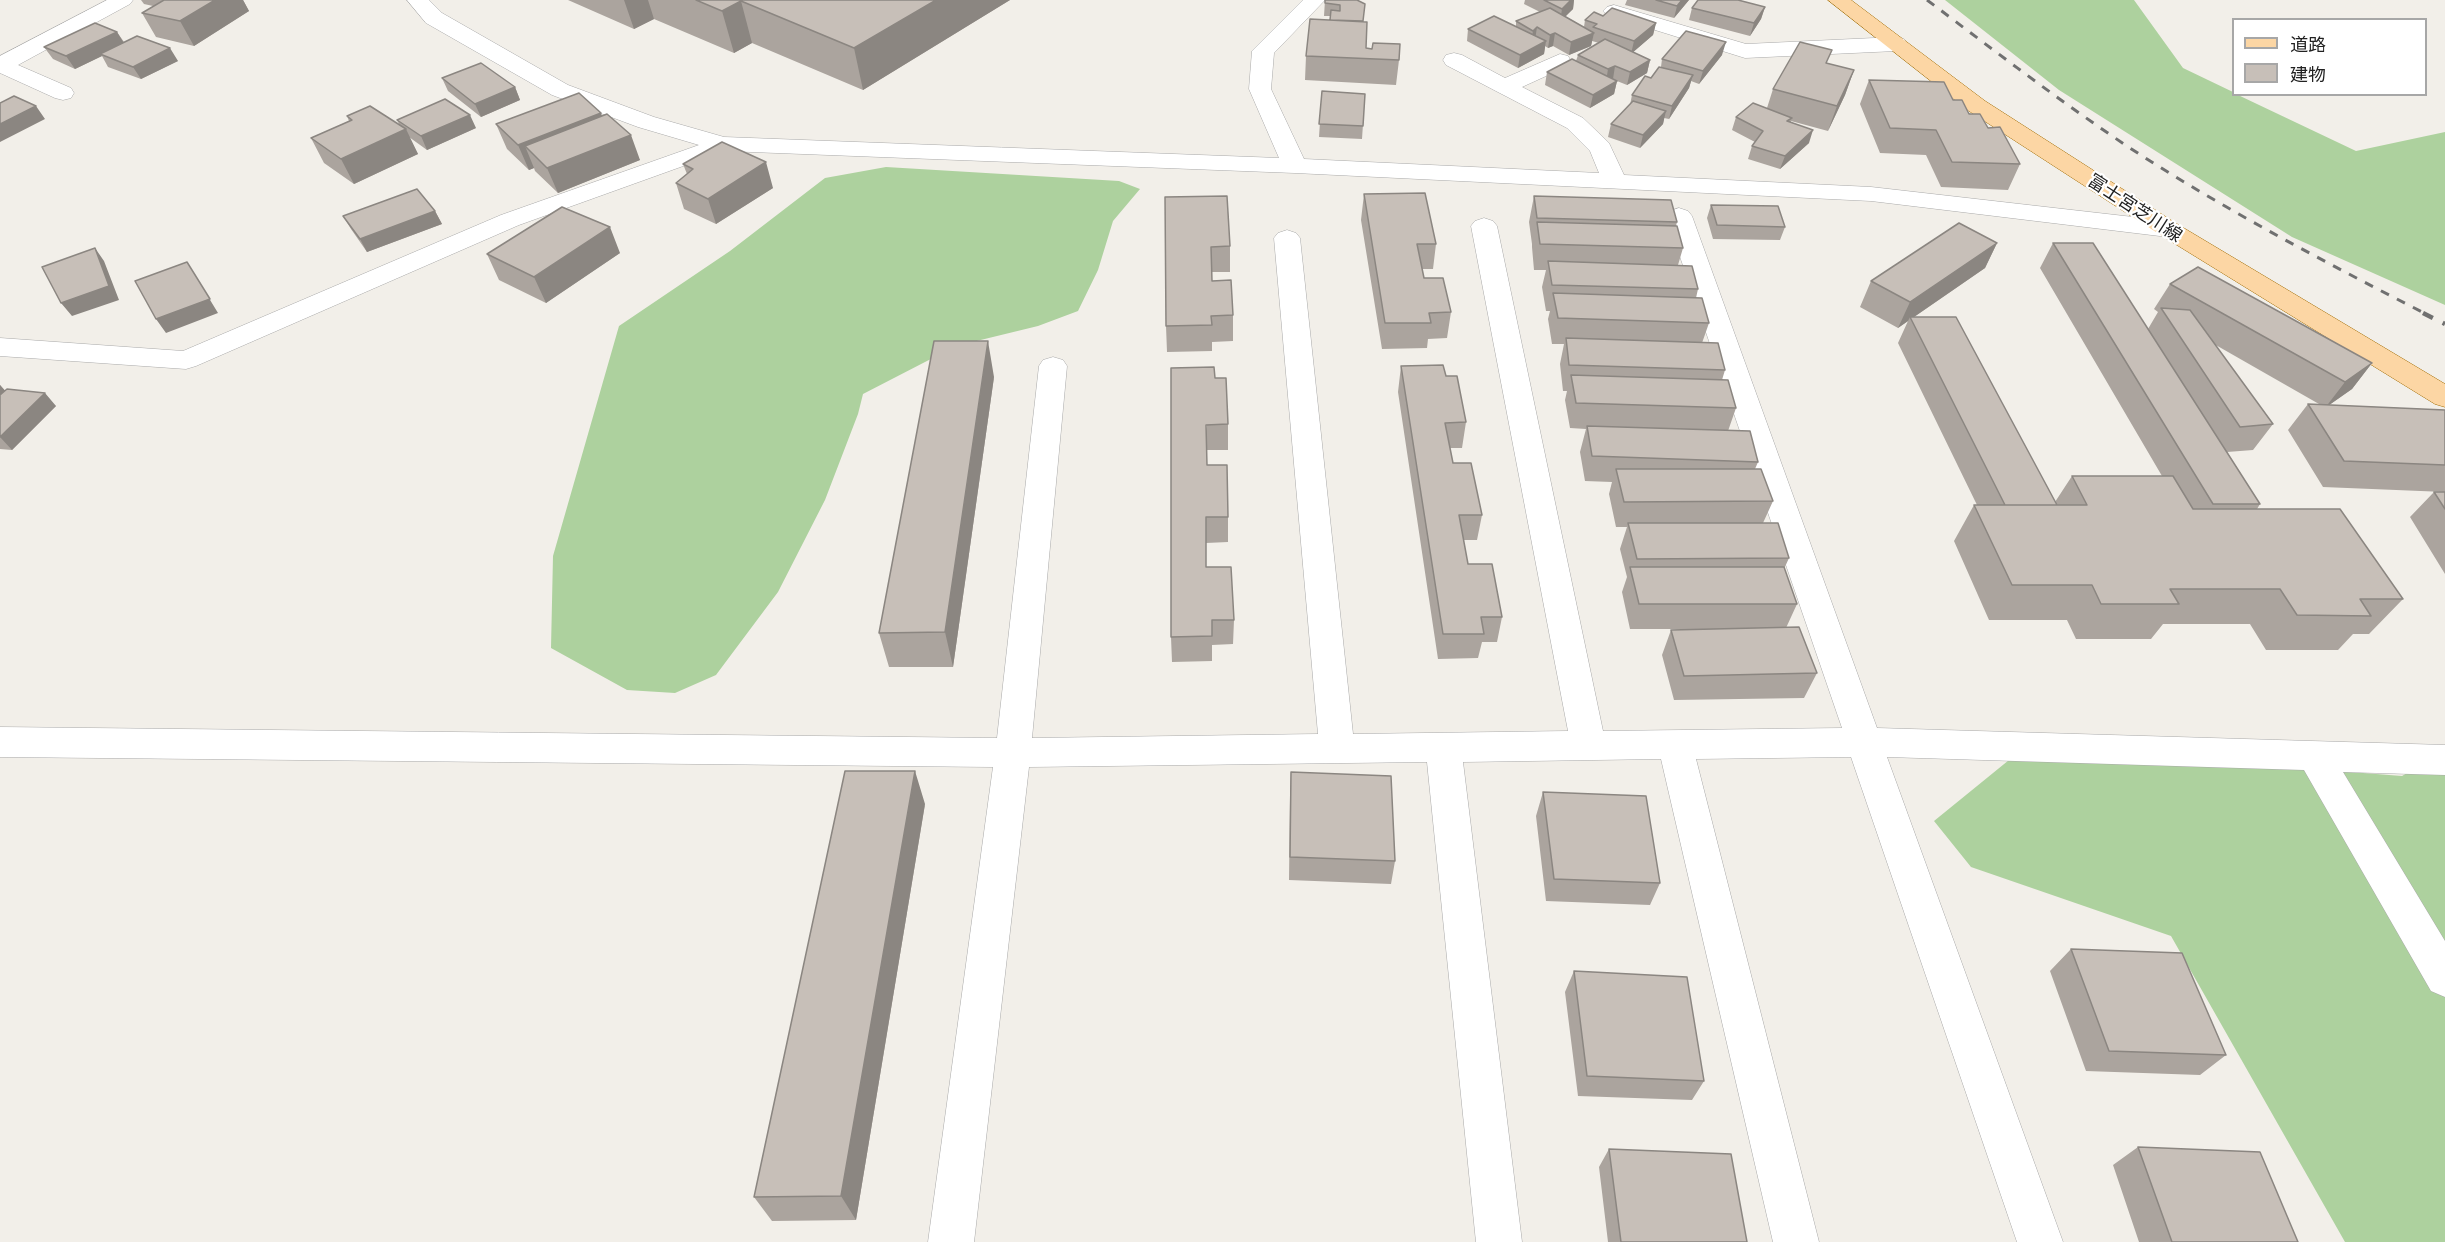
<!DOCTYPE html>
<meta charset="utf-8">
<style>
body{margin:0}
#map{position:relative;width:2445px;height:1242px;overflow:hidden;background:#f2efe9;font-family:Barlow,"Noto Sans JP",sans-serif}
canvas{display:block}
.legend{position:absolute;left:2232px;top:18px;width:195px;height:78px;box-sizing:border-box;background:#fff;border:2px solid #a7a7a7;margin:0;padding:8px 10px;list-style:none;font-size:18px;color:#222}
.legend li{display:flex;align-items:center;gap:12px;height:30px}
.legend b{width:30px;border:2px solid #a7a7a7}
</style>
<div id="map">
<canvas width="2445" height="1242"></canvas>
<ul class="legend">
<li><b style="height:8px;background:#fcd6a4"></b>道路</li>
<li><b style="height:16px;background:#c7bfb8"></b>建物</li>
</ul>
</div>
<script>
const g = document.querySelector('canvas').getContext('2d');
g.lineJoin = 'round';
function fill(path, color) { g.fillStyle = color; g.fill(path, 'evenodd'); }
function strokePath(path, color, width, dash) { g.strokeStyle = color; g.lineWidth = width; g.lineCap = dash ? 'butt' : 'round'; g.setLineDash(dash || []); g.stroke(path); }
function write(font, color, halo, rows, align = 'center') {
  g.font = font + ' Barlow,"Noto Sans JP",sans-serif'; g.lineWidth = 4.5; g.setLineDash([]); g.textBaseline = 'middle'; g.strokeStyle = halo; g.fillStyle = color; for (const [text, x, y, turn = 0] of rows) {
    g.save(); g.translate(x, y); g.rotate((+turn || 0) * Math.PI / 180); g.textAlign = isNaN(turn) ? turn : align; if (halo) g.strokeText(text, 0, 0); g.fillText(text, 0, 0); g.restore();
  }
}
fill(new Path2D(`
 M 1945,0 L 2134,0 L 2183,68 L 2233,92 L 2234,94 L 2238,95 L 2356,151 L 2445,132 L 2445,305 L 2292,237 L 2059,90 Z
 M 886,167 L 1119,181 L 1140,189 L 1113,221 L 1098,270 L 1078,311 L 1038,326 L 956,346 L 863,394 L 858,414 L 825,500 L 778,592 L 716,675 L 675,693 L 627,690 L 551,648 L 553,556 L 619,326 L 730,251 L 825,178 Z
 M 2025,747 L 2402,776 L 2445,751 L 2445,1242 L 2345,1242 L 2171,936 L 1971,867 L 1934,821 Z`), '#add19e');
const minor = new Path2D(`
 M 107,0 L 133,0 L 130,4 L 18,65 L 71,88 L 74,93 L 71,98 L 63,100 L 55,98 L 0,73 L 0,56 Z
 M 407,0 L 429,0 L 442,13 L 568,85 L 654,117 L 724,137 L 1279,158 L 1249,89 L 1252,51 L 1303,0 L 1325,0 L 1274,53 L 1271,89 L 1304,159 L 1599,173 L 1590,151 L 1567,128 L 1446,65 L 1443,60 L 1446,55 L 1454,53 L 1462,55 L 1505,78 L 1560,54 L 1568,56 L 1571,61 L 1568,66 L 1522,87 L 1583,118 L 1609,143 L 1624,175 L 1871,187 L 2168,221 L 2177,224 L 2181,229 L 2177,234 L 2168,237 L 1871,201 L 1295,173 L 725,151 L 519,225 L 196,366 L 186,369 L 0,356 L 0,338 L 183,351 L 501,215 L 699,145 L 638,127 L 552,95 L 426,23 Z
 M 1614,5 L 1746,44 L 1896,37 L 1904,39 L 1907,44 L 1904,49 L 1896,51 L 1745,58 L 1607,15 L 1603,11 L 1607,7 Z
 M 1679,208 L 1688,211 L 1692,216 L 1877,728 L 2445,745 L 2445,775 L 2343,772 L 2445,941 L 2445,997 L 2431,991 L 2304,770 L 1887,757 L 2063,1242 L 2017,1242 L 1851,757 L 1696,759 L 1819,1242 L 1773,1242 L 1661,759 L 1463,762 L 1522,1242 L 1476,1242 L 1427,762 L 1029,767 L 974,1242 L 928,1242 L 993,767 L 0,757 L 0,727 L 997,738 L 1039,366 L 1043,360 L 1053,357 L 1063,360 L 1067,366 L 1032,738 L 1318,734 L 1274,238 L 1278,233 L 1287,230 L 1296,233 L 1300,238 L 1353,734 L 1568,731 L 1471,226 L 1475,221 L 1484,218 L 1493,221 L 1497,226 L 1603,731 L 1842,728 L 1666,216 L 1670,211 Z`);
const major = new Path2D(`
 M 1828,0 L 1851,0 L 1985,101 L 2177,224 L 2445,384 L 2445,407 L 2435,404 L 2159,234 L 1969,111 Z`);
strokePath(minor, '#a9a9a9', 1);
strokePath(major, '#a06b00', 1);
fill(minor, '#fff');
fill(major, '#fcd6a4');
strokePath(new Path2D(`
 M 1927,0 C 1995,51 2062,103 2133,150 C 2227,211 2327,263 2426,314`), '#707070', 3, [9, 9]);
strokePath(new Path2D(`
 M 2423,313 L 2445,324`), '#707070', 4.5, [11, 11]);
fill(new Path2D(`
 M 141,0 L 243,0 L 249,11 L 194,46 L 156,37 L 142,13 L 153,6 L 144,4 Z
 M 568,0 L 1010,0 L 863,90 L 752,43 L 734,53 L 654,19 L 634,29 Z
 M 1325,0 L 1357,0 L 1363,21 L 1366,48 L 1399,60 L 1396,85 L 1305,80 L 1306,56 L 1330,20 L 1330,16 L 1324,16 Z
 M 1525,0 L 1574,0 L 1573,9 L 1565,16 L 1584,27 L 1585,20 L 1603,16 L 1656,23 L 1653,35 L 1633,52 L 1650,60 L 1647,73 L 1627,85 L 1617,81 L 1614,94 L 1590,108 L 1545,85 L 1547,72 L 1576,61 L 1578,55 L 1599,43 L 1592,41 L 1591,46 L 1569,55 L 1553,46 L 1548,48 L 1545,46 L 1544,54 L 1518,68 L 1467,41 L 1468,29 L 1516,26 L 1516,21 L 1540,12 L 1524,4 Z
 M 1627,0 L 1689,0 L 1674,18 L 1625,5 Z
 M 1765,7 L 1761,19 L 1750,36 L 1689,20 L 1692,8 Z
 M 117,32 L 124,42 L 178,61 L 141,79 L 108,67 L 102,56 L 75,69 L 53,59 L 44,47 Z
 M 1722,55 L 1699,84 L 1691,81 L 1689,88 L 1669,119 L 1664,118 L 1663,124 L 1640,148 L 1608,137 L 1611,124 L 1630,105 L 1632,95 L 1651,78 L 1661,67 L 1662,59 Z
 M 1828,64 L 1854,70 L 1845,95 L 1828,131 L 1791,121 L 1791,122 L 1809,143 L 1780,169 L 1748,159 L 1752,146 L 1755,142 L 1732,130 L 1736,117 L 1767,108 L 1773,89 Z
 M 442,78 L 515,87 L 520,100 L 481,117 L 448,91 Z
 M 1869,80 L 1953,100 L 1988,128 L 2020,164 L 2008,190 L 1941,187 L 1926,155 L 1880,153 L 1860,104 Z
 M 1322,91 L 1365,94 L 1362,139 L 1319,137 Z
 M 347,116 L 400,126 L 397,120 L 476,128 L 427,150 L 409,137 L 418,154 L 354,184 L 324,163 L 311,138 L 349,121 Z
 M 602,116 L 640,160 L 558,193 L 535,171 L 534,168 L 529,170 L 507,149 L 496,124 Z
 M 683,164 L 773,188 L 716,224 L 684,209 L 676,183 L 687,174 Z
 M 1364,194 L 1436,244 L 1433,269 L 1422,269 L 1424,278 L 1451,312 L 1447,338 L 1428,339 L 1427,348 L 1382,349 L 1361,220 Z
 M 1534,196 L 1677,222 L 1676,226 L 1683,248 L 1678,265 L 1698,289 L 1696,298 L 1709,323 L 1702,343 L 1725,370 L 1722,380 L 1736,408 L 1728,431 L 1758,462 L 1755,469 L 1773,501 L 1763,523 L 1789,558 L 1784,569 L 1797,604 L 1786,628 L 1817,673 L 1804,698 L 1674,700 L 1662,655 L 1671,630 L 1710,629 L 1630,629 L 1622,592 L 1627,577 L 1620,549 L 1627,527 L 1616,527 L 1609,494 L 1612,482 L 1585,481 L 1580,452 L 1586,429 L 1570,428 L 1565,400 L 1567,391 L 1563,391 L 1560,364 L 1564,344 L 1552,344 L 1548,319 L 1550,311 L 1546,311 L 1542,287 L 1546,270 L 1534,270 L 1532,247 L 1532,244 L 1529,222 Z
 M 1165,197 L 1230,246 L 1230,272 L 1212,272 L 1212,281 L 1233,315 L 1233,341 L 1212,342 L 1212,351 L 1167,352 L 1166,326 Z
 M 1711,205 L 1785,227 L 1780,240 L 1713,239 L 1707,218 Z
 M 435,211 L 442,224 L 367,252 L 351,229 L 343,216 Z
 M 1997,243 L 1985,268 L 1914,317 L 2055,502 L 2072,476 L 2162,476 L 2040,268 L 2053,243 L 2148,329 L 2158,312 L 2154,309 L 2170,284 L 2372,363 L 2352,389 L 2329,405 L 2445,410 L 2445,492 L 2323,487 L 2288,430 L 2308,404 L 2319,404 L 2214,344 L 2273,424 L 2253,450 L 2227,452 L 2260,504 L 2257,509 L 2403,599 L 2369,634 L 2353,634 L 2338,650 L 2266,650 L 2250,624 L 2163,624 L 2151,639 L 2076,639 L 2067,620 L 1989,620 L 1954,541 L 1974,505 L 1977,505 L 1898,343 L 1908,321 L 1898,328 L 1860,307 L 1871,281 Z
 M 620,253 L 546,303 L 499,280 L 487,254 Z
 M 1401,366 L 1446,376 L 1466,422 L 1462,448 L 1450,448 L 1453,463 L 1482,515 L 1477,540 L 1463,540 L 1468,564 L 1502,617 L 1497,642 L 1482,642 L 1478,658 L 1438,659 L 1398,392 Z
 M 994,377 L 953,667 L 889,667 L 879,633 Z
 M 1215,378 L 1228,424 L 1228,450 L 1207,450 L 1207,465 L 1228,517 L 1228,542 L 1206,543 L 1206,567 L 1234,620 L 1233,644 L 1212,645 L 1212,661 L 1172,662 L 1171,637 Z
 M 0,385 L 5,391 L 56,406 L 12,450 L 0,449 Z
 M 2434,492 L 2445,492 L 2445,574 L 2410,517 Z
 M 1291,772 L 1395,861 L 1391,884 L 1289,880 L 1290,796 Z
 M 1543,792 L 1660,883 L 1650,905 L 1546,901 L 1536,816 Z
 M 925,804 L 856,1220 L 772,1221 L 754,1197 Z
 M 2071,949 L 2226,1055 L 2200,1075 L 2086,1071 L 2050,971 Z
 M 1574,971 L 1704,1081 L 1692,1100 L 1578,1096 L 1565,992 Z
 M 2138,1147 L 2298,1242 L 2139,1242 L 2113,1165 Z
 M 1609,1149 L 1747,1242 L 1608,1242 L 1599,1167 Z`), '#aba49e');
fill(new Path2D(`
 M 215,0 L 243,0 L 249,11 L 194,46 L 180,21 Z
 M 624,0 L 648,0 L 654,19 L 634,29 Z
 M 936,0 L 1010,0 L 863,90 L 854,48 Z
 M 1570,0 L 1574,0 L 1573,9 L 1560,22 L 1562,9 Z
 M 1682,0 L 1689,0 L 1674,18 L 1677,6 Z
 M 741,1 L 752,43 L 734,53 L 722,11 Z
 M 1765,7 L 1761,19 L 1750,36 L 1754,23 Z
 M 1656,23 L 1653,35 L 1631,54 L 1634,41 Z
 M 1537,27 L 1535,40 L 1531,43 L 1533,31 Z
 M 117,32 L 125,45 L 100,54 L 102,56 L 75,69 L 66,56 Z
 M 1555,33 L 1553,46 L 1548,48 L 1550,35 Z
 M 1594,33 L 1591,46 L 1569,55 L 1571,42 Z
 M 1546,41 L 1544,54 L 1518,68 L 1520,55 Z
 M 1726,42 L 1722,55 L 1699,84 L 1703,71 Z
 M 170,48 L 178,61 L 141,79 L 133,67 Z
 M 1650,60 L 1647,73 L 1627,85 L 1630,72 Z
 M 1615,66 L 1613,79 L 1606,82 L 1608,69 Z
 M 1854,70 L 1845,95 L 1828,131 L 1837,106 Z
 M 1693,75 L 1689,88 L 1669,119 L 1672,106 Z
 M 1617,81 L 1614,94 L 1590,108 L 1593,95 Z
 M 515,87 L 520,100 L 481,117 L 475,104 Z
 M 36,106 L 45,119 L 0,142 L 0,124 Z
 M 1666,111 L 1663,124 L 1640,148 L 1643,135 Z
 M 601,113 L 610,138 L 525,146 L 534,168 L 529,170 L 518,145 Z
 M 470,115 L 476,128 L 427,150 L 421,136 Z
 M 406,129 L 418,154 L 354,184 L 341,159 Z
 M 1813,130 L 1809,143 L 1780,169 L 1785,156 Z
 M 631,135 L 640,160 L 558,193 L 547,168 Z
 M 766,162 L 773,188 L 716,224 L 708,199 Z
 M 435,211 L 442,224 L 367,252 L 360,239 Z
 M 610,227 L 620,253 L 546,303 L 534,277 Z
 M 1997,243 L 1985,268 L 1911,319 L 1910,317 L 1908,321 L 1898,328 L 1910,302 Z
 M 95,248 L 104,261 L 119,300 L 72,316 L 61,303 Z
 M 187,262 L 218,313 L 166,333 L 156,319 Z
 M 988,341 L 994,377 L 953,667 L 945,632 Z
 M 2372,363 L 2352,389 L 2325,408 L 2345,382 Z
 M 0,385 L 11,397 L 0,407 Z
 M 45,393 L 56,406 L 12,450 L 0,437 Z
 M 915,771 L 925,804 L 856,1220 L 841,1196 Z`), '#8b8681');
const building = new Path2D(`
 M 164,0 L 215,0 L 180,21 L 142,13 Z
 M 696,0 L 936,0 L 854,48 L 741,1 L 722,11 Z
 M 1325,0 L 1357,0 L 1365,4 L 1363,21 L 1330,20 L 1331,10 L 1340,11 L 1340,5 L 1325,3 Z
 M 1544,0 L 1571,0 L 1562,9 Z
 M 1656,0 L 1682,0 L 1677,6 Z
 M 1698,0 L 1738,0 L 1765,7 L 1754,23 L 1692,8 Z
 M 1550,8 L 1594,33 L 1571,42 L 1555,33 L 1550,35 L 1537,27 L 1533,31 L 1516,21 Z
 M 1612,8 L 1656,23 L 1634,41 L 1593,27 L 1597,24 L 1585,20 L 1594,12 L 1603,16 Z
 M 1494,16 L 1546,41 L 1520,55 L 1468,29 Z
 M 1310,19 L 1367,22 L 1366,48 L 1372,49 L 1373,43 L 1400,44 L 1399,60 L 1306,56 Z
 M 95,23 L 117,32 L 66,56 L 44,47 Z
 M 1686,31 L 1726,42 L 1703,71 L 1662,59 Z
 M 137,36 L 170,48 L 133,67 L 100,54 Z
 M 1605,39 L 1650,60 L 1630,72 L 1615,66 L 1608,69 L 1578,55 Z
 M 1800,42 L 1832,50 L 1826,63 L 1854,70 L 1837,106 L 1773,89 Z
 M 1572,59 L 1617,81 L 1593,95 L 1547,72 Z
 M 481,63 L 515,87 L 475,104 L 442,78 Z
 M 1659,67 L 1693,75 L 1672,106 L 1632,95 L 1645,76 L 1651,78 Z
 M 1869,80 L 1944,82 L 1953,100 L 1962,100 L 1969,114 L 1980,114 L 1988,128 L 2000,127 L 2020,164 L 1952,162 L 1936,130 L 1890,128 Z
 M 1322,91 L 1365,94 L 1363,126 L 1319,124 Z
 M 579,93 L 601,113 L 518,145 L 496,124 Z
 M 14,96 L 36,106 L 0,124 L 0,103 Z
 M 445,99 L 470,115 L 421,136 L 397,120 Z
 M 1633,101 L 1666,111 L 1643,135 L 1611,124 Z
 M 1753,103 L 1792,118 L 1787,121 L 1813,130 L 1785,156 L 1752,146 L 1763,131 L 1736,117 Z
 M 370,106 L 406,129 L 341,159 L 311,138 L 352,120 L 347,116 Z
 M 607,114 L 631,135 L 547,168 L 525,146 Z
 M 722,142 L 766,162 L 708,199 L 676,183 L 693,169 L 683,164 Z
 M 417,189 L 435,211 L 360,239 L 343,216 Z
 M 1425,193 L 1436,244 L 1417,244 L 1424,278 L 1443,278 L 1451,312 L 1429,313 L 1431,323 L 1385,323 L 1364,194 Z
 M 1227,196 L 1230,246 L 1211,247 L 1212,281 L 1231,280 L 1233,315 L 1211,316 L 1212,325 L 1166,326 L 1165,197 Z
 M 1534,196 L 1671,200 L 1677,222 L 1537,218 Z
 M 1711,205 L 1778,206 L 1785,227 L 1717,225 Z
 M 562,207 L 610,227 L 534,277 L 487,254 Z
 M 1537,222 L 1677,226 L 1683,248 L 1540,244 Z
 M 1959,223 L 1997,243 L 1910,302 L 1871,281 Z
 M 2053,243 L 2093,243 L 2260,504 L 2213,504 Z
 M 95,248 L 109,286 L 61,303 L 42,267 Z
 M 1548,261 L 1692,266 L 1698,289 L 1552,285 Z
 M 187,262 L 210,299 L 156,319 L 135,281 Z
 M 2198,267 L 2372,363 L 2345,382 L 2170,284 Z
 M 1553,293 L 1702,298 L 1709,323 L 1558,318 Z
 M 2161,308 L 2190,310 L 2273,424 L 2240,427 Z
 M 1910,317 L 1956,317 L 2057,505 L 2005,505 Z
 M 1566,338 L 1718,343 L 1725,370 L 1569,365 Z
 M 934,341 L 988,341 L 945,632 L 879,633 Z
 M 1443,365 L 1446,376 L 1457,376 L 1466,422 L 1445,423 L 1453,463 L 1471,463 L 1482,515 L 1459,515 L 1468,564 L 1492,564 L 1502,617 L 1481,617 L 1484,634 L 1443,634 L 1401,366 Z
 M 1214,367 L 1215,378 L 1226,378 L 1228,424 L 1206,425 L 1207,465 L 1227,465 L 1228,517 L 1206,517 L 1206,567 L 1231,567 L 1234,620 L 1212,620 L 1212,636 L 1171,637 L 1171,368 Z
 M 1571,375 L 1728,380 L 1736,408 L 1576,403 Z
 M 7,389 L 45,393 L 0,437 L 0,395 Z
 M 2308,404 L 2445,410 L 2445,465 L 2344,461 Z
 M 1587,426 L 1750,431 L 1758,462 L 1592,456 Z
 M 1616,469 L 1761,469 L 1773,501 L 1624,502 Z
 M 2072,476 L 2173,476 L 2193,509 L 2340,509 L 2403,599 L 2360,599 L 2371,616 L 2297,615 L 2280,589 L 2170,589 L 2179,604 L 2101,604 L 2092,585 L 2012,585 L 1974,505 L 2087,505 Z
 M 2434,492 L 2445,492 L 2445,509 Z
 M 1628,523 L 1778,523 L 1789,558 L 1637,559 Z
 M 1630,567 L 1784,567 L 1797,604 L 1639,604 Z
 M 1799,627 L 1817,673 L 1684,676 L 1671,630 Z
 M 845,771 L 915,771 L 841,1196 L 754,1197 Z
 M 1291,772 L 1391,776 L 1395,861 L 1290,857 Z
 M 1543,792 L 1646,796 L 1660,883 L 1554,879 Z
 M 2071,949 L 2182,953 L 2226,1055 L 2109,1051 Z
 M 1574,971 L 1687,977 L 1704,1081 L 1587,1076 Z
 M 2138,1147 L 2260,1152 L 2298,1242 L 2172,1242 Z
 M 1609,1149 L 1731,1154 L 1747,1242 L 1621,1242 Z`);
fill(building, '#c7bfb8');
strokePath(building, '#8b8681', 1.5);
write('18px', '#222', '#fff', [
 ["富士宮芝川線",2135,208,33]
]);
</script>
